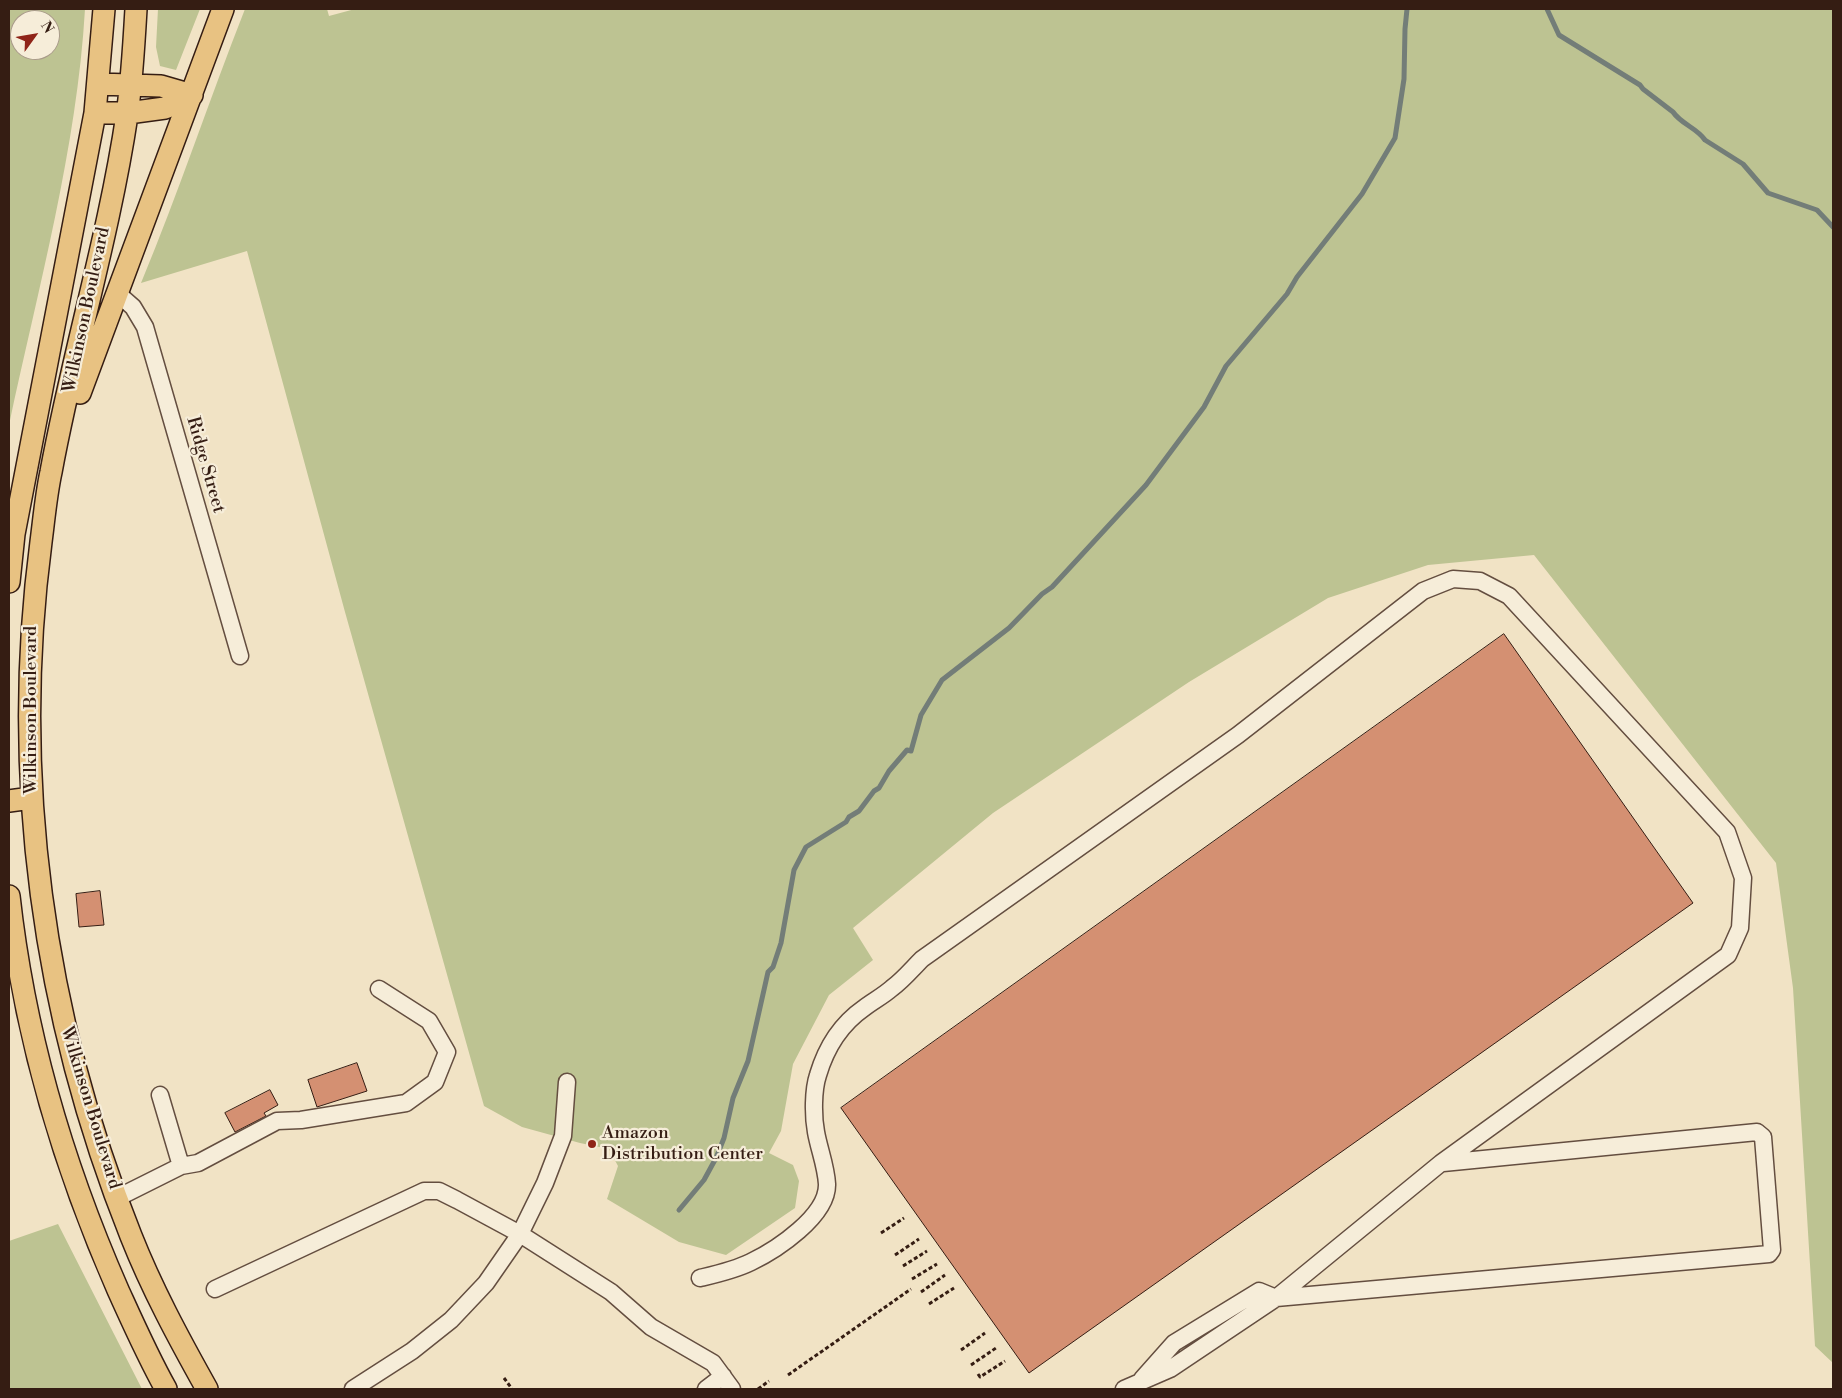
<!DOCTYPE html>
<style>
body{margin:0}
#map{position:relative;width:1842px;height:1398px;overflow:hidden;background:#f1e3c5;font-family:"Libre Bodoni",serif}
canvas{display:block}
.frame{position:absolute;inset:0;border:10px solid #351d13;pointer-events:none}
.north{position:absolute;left:10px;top:10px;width:50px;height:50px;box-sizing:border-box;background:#f6edd9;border:1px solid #a99a8a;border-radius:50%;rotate:58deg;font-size:14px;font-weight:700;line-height:20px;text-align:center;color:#351d13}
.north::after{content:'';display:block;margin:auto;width:18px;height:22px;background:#8f2418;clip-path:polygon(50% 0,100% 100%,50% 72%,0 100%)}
</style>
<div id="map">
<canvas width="1842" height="1398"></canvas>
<div class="frame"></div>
<div class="north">N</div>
</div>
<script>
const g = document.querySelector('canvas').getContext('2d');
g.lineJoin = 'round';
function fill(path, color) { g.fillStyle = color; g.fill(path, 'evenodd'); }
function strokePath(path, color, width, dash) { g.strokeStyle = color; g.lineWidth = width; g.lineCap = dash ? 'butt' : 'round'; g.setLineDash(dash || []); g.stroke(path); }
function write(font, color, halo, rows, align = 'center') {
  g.font = font + ' "Libre Bodoni",serif'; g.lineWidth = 4.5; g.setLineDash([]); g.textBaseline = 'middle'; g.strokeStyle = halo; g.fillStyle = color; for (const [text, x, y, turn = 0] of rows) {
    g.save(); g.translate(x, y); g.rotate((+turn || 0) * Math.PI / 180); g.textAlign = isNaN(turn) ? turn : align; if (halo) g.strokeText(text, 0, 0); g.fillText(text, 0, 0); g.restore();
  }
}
fill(new Path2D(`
 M 9,9 L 85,9 C 77,148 38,289 9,425 ZM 20,20 L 50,20 L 50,50 L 20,50 Z
 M 158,9 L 200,9 L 176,70 L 160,66 L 156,47 Z
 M 245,9 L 327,9 L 329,16 L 355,9 L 1833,9 L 1833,1363 L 1815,1346 L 1793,988 L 1776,863 L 1534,555 L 1428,565 L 1328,598 L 1189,682 L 993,813 L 853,928 L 873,960 L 829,995 L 793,1064 L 781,1131 L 769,1153 L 793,1165 L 799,1181 L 795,1208 L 726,1255 L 679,1242 L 607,1199 L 618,1166 L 609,1149 L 580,1143 L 522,1127 L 484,1106 L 345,612 L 247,251 L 141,283 C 179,192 209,100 245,9 Z
 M 58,1224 L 142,1389 L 9,1389 L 9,1241 Z`), '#bdc392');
strokePath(new Path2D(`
 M 1547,9 L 1559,35 L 1640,85 L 1643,89 L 1673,112 C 1681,124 1697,128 1705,140 L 1743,164 L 1768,193 L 1817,210 L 1833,227
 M 679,1210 L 704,1180 L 716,1158 L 724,1138 L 733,1098 L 748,1061 L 768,972 L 773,967 L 781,943 L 794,870 L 806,847 L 846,822 L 849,817 L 859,811 L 874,791 L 879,788 L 889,771 L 907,750 L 911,751 L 921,715 L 942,680 L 1009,628 L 1042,594 L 1052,587 L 1146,485 L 1204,407 L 1226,366 L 1287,294 L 1297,277 L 1362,194 L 1395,138 L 1404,79 L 1405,29 L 1407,9`), '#737d78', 5);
const building = new Path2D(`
 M 1504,634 L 1693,903 L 1029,1373 L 841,1108 Z
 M 100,891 L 104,925 L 79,927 L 76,894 Z
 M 357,1063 L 367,1091 L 317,1107 L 308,1080 Z
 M 270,1090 L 278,1105 L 264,1113 L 266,1116 L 235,1132 L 225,1113 Z`);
fill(building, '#d49072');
strokePath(building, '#351d13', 1);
const minor = new Path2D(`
 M 117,293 L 133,307 L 145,327 L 240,656
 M 181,1166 L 198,1163 L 277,1121 L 301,1120 L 406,1103 L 435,1082 L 447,1052 L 429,1021 L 379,989
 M 117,1198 L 181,1166 L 160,1095
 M 700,1278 C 717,1274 735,1270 751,1262 C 776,1250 828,1216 827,1184 C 826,1166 819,1149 816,1132 C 813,1116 813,1090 818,1075 C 826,1048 841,1024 864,1008 C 873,1001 883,996 892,988 C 903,980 912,969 922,959 L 1238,735 L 1423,591 L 1453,579 L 1480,581 L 1509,596 L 1727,832 L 1743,878 L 1740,928 L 1728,955 L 1441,1163 L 1276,1298 L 1170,1369 L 1124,1389
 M 215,1289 L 424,1191 L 439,1191 L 457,1200 L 520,1234 L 611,1292 L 651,1327 L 713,1363 L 732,1389
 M 1142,1379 L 1174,1343 L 1259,1291 L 1276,1298 L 1769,1254 L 1772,1250 L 1763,1137 L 1757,1132 L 1443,1163
 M 353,1389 L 412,1351 L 451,1320 L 486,1283 L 520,1234 L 545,1183 L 563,1136 L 567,1082
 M 706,1389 L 723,1376`);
const major = new Path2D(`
 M 136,9 C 134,44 132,80 127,115 C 109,236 73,352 51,472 C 46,495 44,519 41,542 C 10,777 43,1016 131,1236 C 152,1289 179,1339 207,1389
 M 98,84 L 161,86 L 192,95
 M 95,113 L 128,113 L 165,108 L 192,95
 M 80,393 L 223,9
 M 9,582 L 14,534 L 95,113 L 104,9
 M 9,801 L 31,798
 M 9,896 C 24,1032 63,1165 118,1290 C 133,1323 148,1357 166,1389`);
strokePath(minor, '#644e40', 19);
strokePath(major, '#351d13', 24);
strokePath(new Path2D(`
 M 881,1233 L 904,1218
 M 895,1255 L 919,1239
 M 903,1266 L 927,1251
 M 912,1279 L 937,1264
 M 921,1292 L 945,1275
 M 929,1304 L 954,1288
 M 961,1350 L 985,1333
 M 971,1365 L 996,1348
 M 978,1374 L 980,1377 L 1005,1361
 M 788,1375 L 911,1289
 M 504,1378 L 512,1389
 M 758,1389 L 769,1381`), '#351d13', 3, [4, 2.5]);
strokePath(minor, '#f6edd9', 16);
strokePath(major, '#e8c282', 21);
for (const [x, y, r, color] of [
 [592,1144,5,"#8f2418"]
]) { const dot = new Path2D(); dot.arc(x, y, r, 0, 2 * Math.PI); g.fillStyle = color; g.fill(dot); strokePath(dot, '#f6edd9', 2); }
write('18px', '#351d13', '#f6edd9', [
 ["Wilkinson Boulevard",87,310,-78],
 ["Ridge Street",205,465,74],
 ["Wilkinson Boulevard",32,710,-90],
 ["Wilkinson Boulevard",90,1108,73]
]);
write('18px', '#351d13', '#f6edd9', [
 ["Amazon",602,1134],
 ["Distribution Center",602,1155]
], 'left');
</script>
